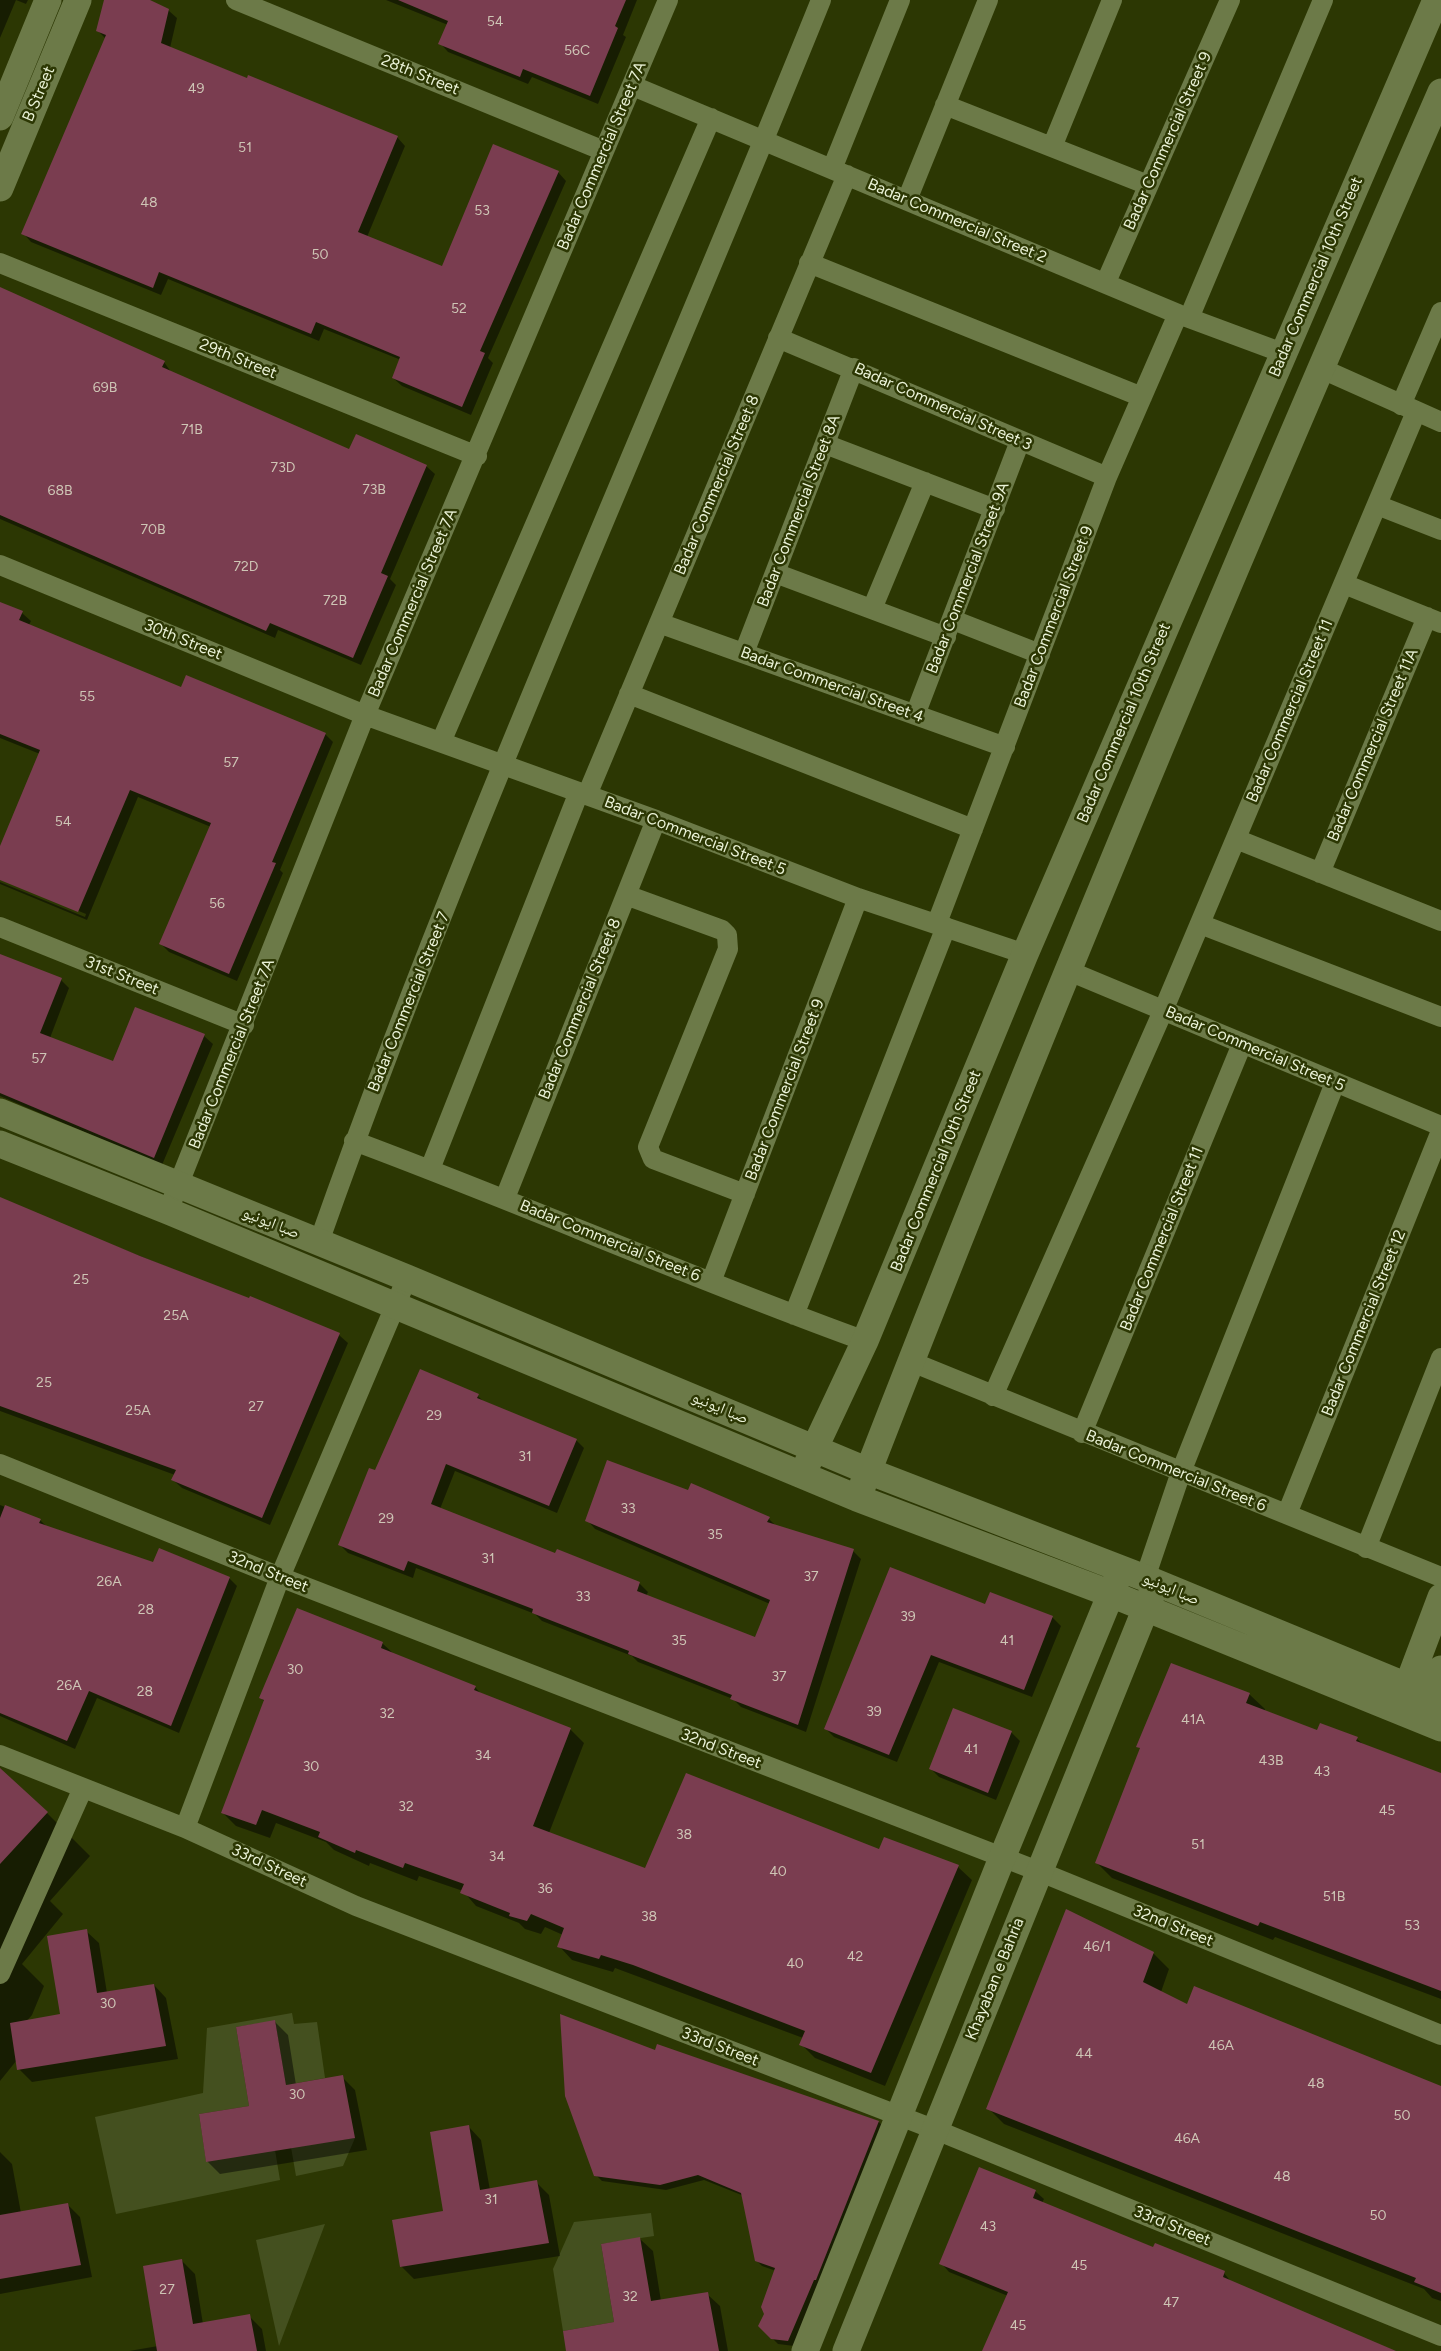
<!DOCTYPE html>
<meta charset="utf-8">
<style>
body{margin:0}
canvas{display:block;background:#2c3703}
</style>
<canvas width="1441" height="2351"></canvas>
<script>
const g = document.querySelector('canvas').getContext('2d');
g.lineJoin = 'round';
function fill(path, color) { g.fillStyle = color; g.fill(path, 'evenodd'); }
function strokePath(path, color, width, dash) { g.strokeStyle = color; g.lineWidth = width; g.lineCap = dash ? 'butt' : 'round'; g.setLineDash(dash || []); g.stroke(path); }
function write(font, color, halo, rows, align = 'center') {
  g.font = font + ' Figtree,"Noto Naskh Arabic",sans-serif'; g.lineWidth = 5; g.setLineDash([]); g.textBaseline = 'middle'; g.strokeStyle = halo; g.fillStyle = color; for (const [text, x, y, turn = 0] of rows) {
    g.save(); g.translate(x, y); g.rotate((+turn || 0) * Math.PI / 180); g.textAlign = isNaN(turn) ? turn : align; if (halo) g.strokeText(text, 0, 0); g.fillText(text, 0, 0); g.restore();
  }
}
fill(new Path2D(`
 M 292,2013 L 294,2024 L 317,2022 L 325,2078 L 286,2085 L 275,2021 L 236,2027 L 249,2106 L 199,2114 L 206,2161 L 275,2150 L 280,2180 L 116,2214 L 95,2117 L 203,2093 L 207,2028 Z
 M 355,2138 L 343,2166 L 296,2176 L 291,2147 Z
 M 651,2213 L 654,2236 L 601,2244 L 614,2322 L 563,2331 L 553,2269 L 574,2222 Z
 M 325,2224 L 279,2346 L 256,2240 Z`), '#44501f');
fill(new Path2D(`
 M 0,0 L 16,0 L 0,38 Z
 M 16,0 L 28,0 L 26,4 Z
 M 110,0 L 146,0 L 168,10 L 177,18 L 170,48 L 397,137 L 405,146 L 367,237 L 443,268 L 558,172 L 566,181 L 488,358 L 493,363 L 471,415 L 402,386 L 393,378 L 401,360 L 324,329 L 319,341 L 168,279 L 161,295 L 31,242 L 23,233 L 106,39 L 98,31 Z
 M 386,0 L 637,0 L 623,35 L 626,37 L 598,104 L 532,77 L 528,84 L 448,52 L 440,43 L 448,25 Z
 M 0,289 L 164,362 L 171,372 L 350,451 L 426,466 L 435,474 L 390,579 L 396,585 L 361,665 L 278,630 L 275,638 L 0,519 Z
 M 0,603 L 22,613 L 31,621 L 29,625 L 182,689 L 325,734 L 333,742 L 280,870 L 283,873 L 237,981 L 169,952 L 161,944 L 211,827 L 138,797 L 87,920 L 0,884 L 0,882 L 85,917 L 86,914 L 0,879 L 0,850 L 40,754 L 0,738 Z
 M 0,955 L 61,980 L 69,988 L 50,1038 L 114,1063 L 136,1009 L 204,1036 L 213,1044 L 162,1165 L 0,1096 Z
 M 0,1200 L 250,1300 L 251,1298 L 339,1335 L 348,1343 L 270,1525 L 182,1488 L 173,1480 L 175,1475 L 0,1411 Z
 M 478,1396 L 485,1403 L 576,1440 L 584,1448 L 557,1513 L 455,1471 L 440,1509 L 556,1555 L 639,1583 L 648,1592 L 646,1596 L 756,1639 L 770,1604 L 595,1529 L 587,1520 L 769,1519 L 777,1527 L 853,1551 L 861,1559 L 806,1732 L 741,1707 L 733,1699 L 638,1662 L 632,1656 L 542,1621 L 535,1614 L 416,1568 L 413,1578 L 348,1553 L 340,1545 L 375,1472 Z
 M 0,1505 L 40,1520 L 48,1528 L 154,1563 L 229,1578 L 237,1586 L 179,1733 L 97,1698 L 75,1749 L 0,1716 Z
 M 986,1606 L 1052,1617 L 1061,1626 L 1032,1697 L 939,1662 L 897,1762 L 834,1737 L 826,1729 Z
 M 382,1643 L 395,1655 L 475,1687 L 482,1695 L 570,1729 L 584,1743 L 549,1833 L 646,1870 L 880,1851 L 885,1839 L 958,1867 L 972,1880 L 885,2086 L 815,2058 L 801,2044 L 803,2038 L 615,1968 L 613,1972 L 572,1960 L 559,1946 L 563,1935 L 545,1927 L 541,1934 L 525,1929 L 519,1923 L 476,1906 L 463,1891 L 419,1876 L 417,1881 L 370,1863 L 369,1866 L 334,1850 L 326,1842 L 276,1823 L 270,1838 L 236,1826 L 223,1813 L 265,1702 L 261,1698 Z
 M 1249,1694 L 1265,1709 L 1264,1712 L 1318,1732 L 1357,1739 L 1364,1745 L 1441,1774 L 1441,1999 L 1275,1937 L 1273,1940 L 1112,1878 L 1097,1863 L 1141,1750 L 1138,1746 Z
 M 1011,1732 L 1020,1741 L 996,1800 L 939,1777 L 931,1769 Z
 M 0,1786 L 47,1813 L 90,1856 L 50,1901 L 63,1914 L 22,1964 L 44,1986 L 32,2015 L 26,2022 L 62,2015 L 86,1931 L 99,1943 L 107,1993 L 154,1985 L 166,1998 L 178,2059 L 32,2082 L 19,2069 L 17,2060 L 0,2081 Z
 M 1067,1911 L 1154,1954 L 1169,1969 L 1161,1992 L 1188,2006 L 1441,2087 L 1441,2301 L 1432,2298 L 1424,2289 L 1004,2124 L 988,2108 Z
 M 275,2022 L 288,2035 L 296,2085 L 342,2077 L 355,2090 L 367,2150 L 220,2174 L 207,2161 L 251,2107 Z
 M 658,2046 L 879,2122 L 884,2128 L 794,2346 L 778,2344 L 760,2326 L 766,2314 L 776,2271 L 762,2266 L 757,2261 L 744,2196 L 704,2180 L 666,2190 L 602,2181 L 596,2175 Z
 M 469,2127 L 481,2140 L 490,2190 L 536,2182 L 549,2195 L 560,2256 L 414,2279 L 401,2266 L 445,2212 Z
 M 0,2152 L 12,2164 L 21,2213 L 67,2204 L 80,2217 L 92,2277 L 0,2294 Z
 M 1035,2191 L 1044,2199 L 1042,2203 L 1154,2248 L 1224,2273 L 1232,2283 L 1395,2351 L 984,2351 L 1008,2296 L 949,2272 L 941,2263 Z
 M 640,2239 L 653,2251 L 661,2301 L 707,2294 L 720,2306 L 728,2351 L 568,2351 L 616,2324 Z
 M 182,2261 L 195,2274 L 203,2324 L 249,2316 L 262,2329 L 266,2351 L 129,2351 L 158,2346 Z`), '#0007');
fill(new Path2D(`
 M 104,0 L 150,0 L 169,9 L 161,43 L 247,78 L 248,75 L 398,136 L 358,232 L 442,266 L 493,144 L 559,171 L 480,351 L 485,353 L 462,407 L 392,378 L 400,357 L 316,322 L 311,334 L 159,272 L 153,288 L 21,234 L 106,35 L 96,31 Z
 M 398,0 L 626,0 L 615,26 L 618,28 L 590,96 L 523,69 L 520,77 L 438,44 L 448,21 Z
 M 0,287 L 165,361 L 162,367 L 349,449 L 356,434 L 427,465 L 381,573 L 388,576 L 353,658 L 270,623 L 266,631 L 0,515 Z
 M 0,602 L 23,611 L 19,620 L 181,687 L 186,675 L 326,733 L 272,862 L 276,863 L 229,974 L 159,944 L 211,823 L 130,790 L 78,912 L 0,880 L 0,846 L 40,750 L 0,734 Z
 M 0,954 L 62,978 L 40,1033 L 113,1061 L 135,1007 L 205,1034 L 154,1158 L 0,1093 Z
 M 0,1197 L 140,1256 L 249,1298 L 250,1296 L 340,1333 L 262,1518 L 171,1480 L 176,1470 L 0,1406 Z
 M 420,1369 L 479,1394 L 477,1398 L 577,1439 L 549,1506 L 446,1464 L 431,1504 L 555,1553 L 557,1549 L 640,1582 L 637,1591 L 755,1637 L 770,1600 L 585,1521 L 607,1460 L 688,1490 L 691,1483 L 770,1517 L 767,1522 L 854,1549 L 798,1725 L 730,1699 L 732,1695 L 628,1654 L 629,1651 L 532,1613 L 533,1609 L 408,1561 L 404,1571 L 338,1545 L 369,1468 L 375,1470 Z
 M 5,1505 L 41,1519 L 39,1523 L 153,1562 L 159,1548 L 230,1577 L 171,1726 L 89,1691 L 67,1741 L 0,1713 L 0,1518 Z
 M 890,1567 L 985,1604 L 990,1592 L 1053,1616 L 1024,1690 L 931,1655 L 889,1755 L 824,1729 Z
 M 297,1608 L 383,1642 L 381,1648 L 476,1686 L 474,1690 L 571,1728 L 533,1826 L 645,1868 L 686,1773 L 879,1849 L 884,1837 L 959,1865 L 871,2073 L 799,2045 L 805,2031 L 633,1965 L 601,1955 L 599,1959 L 557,1947 L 564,1928 L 531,1914 L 527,1921 L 509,1916 L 510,1913 L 460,1893 L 464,1884 L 405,1863 L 403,1868 L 356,1850 L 355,1853 L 318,1837 L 320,1832 L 262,1810 L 256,1825 L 221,1813 L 264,1700 L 259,1698 Z
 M 1171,1663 L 1250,1693 L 1246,1703 L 1317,1730 L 1320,1723 L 1358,1737 L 1356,1741 L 1441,1773 L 1441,1991 L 1260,1922 L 1258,1926 L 1095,1863 L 1140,1748 L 1136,1747 Z
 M 953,1708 L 1012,1731 L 988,1793 L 929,1769 Z
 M 0,1768 L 48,1812 L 0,1864 Z
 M 1066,1909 L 1154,1952 L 1143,1982 L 1187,2004 L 1194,1986 L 1441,2086 L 1441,2293 L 1414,2282 L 1416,2278 L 986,2109 Z
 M 87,1929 L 97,1993 L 154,1984 L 166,2046 L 17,2070 L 10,2023 L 60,2014 L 47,1936 Z
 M 560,2014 L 655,2050 L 657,2044 L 879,2121 L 816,2280 L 814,2280 L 788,2341 L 771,2339 L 758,2326 L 764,2314 L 761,2307 L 775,2268 L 755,2261 L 741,2193 L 698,2175 L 660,2185 L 594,2176 L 565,2096 Z
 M 275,2020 L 286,2085 L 343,2075 L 355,2138 L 206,2162 L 199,2114 L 249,2106 L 236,2027 Z
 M 469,2125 L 480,2190 L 537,2180 L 549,2243 L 400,2267 L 392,2220 L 443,2211 L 430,2132 Z
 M 979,2167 L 1036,2190 L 1033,2198 L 1153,2247 L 1155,2243 L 1225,2271 L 1223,2277 L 1396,2351 L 982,2351 L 1008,2292 L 939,2264 Z
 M 68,2203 L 81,2265 L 0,2279 L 0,2215 Z
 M 640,2237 L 651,2301 L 708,2292 L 719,2351 L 566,2351 L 563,2331 L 614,2322 L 601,2244 Z
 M 182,2259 L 193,2324 L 250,2314 L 257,2351 L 157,2351 L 143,2266 Z`), '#7a3d50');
strokePath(new Path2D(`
 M 236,0 L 604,151
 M 633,86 L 1178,314 L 1283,353
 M 945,105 L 1148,185
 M 1052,147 L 1112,0
 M 832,169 L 900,0
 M 907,200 L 988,0
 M 0,263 L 477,456
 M 809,263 L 1142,397
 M 1106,282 L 1230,0
 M 1189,318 L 1323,0
 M 778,338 L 1107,477
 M 1320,368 L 1441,422
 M 1401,405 L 1441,312
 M 825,444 L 995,509
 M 1377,505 L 1441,530
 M 0,565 L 365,715 L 656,820 L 858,898 L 1025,954
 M 775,573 L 946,637
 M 1344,584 L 1441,623
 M 872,609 L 925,482
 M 953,620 L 1040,654
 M 659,623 L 1005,747
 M 744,653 L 854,368
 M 629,694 L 973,829
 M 915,715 L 1020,441
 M 441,742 L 711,118
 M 587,795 L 847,175
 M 1236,839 L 1441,921
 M 1320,873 L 1427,617
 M 626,895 L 722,930 L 727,935 L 728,949 L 648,1147 L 653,1159 L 745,1194
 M 937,923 L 1107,477 L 1178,314
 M 1200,924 L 1441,1017
 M 0,927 L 244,1025
 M 1069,971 L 1441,1126
 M 354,1141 C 526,1205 693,1279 865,1341
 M 430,1169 L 579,792
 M 505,1198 L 656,820
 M 168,1211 L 365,715 L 668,0
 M 319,1242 C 468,821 654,414 821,0
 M 711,1282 L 858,898
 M 794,1315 L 946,927
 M 912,1362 L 1441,1577
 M 993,1396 L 1163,1011 L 1416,412
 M 1082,1433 L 1242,1044
 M 0,1464 L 280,1577 L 1038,1871 L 1441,2035
 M 1287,1514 L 1441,1131
 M 1366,1548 L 1441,1358
 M 1145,1578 L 1181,1472 L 1335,1083
 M 0,1755 L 185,1828 L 356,1906 L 936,2130 L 1441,2336
 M 185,1828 L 280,1577 L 407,1278
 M 0,1974 L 83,1788`), '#6c7a48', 20);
strokePath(new Path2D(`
 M 0,117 L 48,0
 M 0,188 L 78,0
 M 0,1112 L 407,1278 L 868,1471 L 1145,1578 L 1441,1700
 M 0,1144 L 168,1211 L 857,1498 L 1111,1594 L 1441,1728
 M 802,1475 L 865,1341 L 1025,954 L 1436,0
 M 862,1487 C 1044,1018 1239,553 1441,92
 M 1401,1703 L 1441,1597
 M 1423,1713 L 1441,1669
 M 805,2351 L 1002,1858 L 1117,1579
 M 846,2351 L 1152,1593`), '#6c7a48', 27);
write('14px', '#cec5b5', null, [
 ["54",495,22],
 ["56C",577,51],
 ["49",196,89],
 ["51",245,148],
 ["48",149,203],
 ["53",482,211],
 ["50",320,255],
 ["52",459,309],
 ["69B",105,388],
 ["71B",192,430],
 ["73D",283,468],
 ["73B",374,490],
 ["68B",60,491],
 ["70B",153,530],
 ["72D",246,567],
 ["72B",335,601],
 ["55",87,697],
 ["57",231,763],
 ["54",63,822],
 ["56",217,904],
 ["57",39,1059],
 ["25",81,1280],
 ["25A",176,1316],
 ["25",44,1383],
 ["27",256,1407],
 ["25A",138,1411],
 ["29",434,1416],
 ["31",525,1457],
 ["33",628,1509],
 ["29",386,1519],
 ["35",715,1535],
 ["31",488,1559],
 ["37",811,1577],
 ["26A",109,1582],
 ["33",583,1597],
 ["28",146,1610],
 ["39",908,1617],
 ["35",679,1641],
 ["41",1007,1641],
 ["30",295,1670],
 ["37",779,1677],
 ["26A",69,1686],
 ["28",145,1692],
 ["39",874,1712],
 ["32",387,1714],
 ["41A",1193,1720],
 ["41",971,1750],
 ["34",483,1756],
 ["43B",1271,1761],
 ["30",311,1767],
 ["43",1322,1772],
 ["32",406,1807],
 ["45",1387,1811],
 ["38",684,1835],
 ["51",1198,1845],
 ["34",497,1857],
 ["40",778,1872],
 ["36",545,1889],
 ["51B",1334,1897],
 ["38",649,1917],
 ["53",1412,1926],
 ["46/1",1097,1947],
 ["42",855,1957],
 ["40",795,1964],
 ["30",108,2004],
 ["46A",1221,2046],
 ["44",1084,2054],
 ["48",1316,2084],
 ["30",297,2095],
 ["50",1402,2116],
 ["46A",1187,2139],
 ["48",1282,2177],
 ["31",491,2200],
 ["50",1378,2216],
 ["43",988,2227],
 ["45",1079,2266],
 ["27",167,2290],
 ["32",630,2297],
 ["47",1171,2303],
 ["45",1018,2326]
]);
write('16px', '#eaf2d7', '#2c3703', [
 ["28th Street",420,75,22],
 ["B Street",39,94,-67],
 ["Badar Commercial Street 9",1168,141,-66],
 ["Badar Commercial Street 7A",602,156,-67],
 ["Badar Commercial Street 2",957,221,23],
 ["Badar Commercial 10th Street",1316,277,-67],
 ["29th Street",238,359,22],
 ["Badar Commercial Street 3",943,407,24],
 ["Badar Commercial Street 8",717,485,-67],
 ["Badar Commercial Street 8A",799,511,-69],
 ["Badar Commercial Street 9A",968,578,-69],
 ["Badar Commercial Street 7A",413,603,-67],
 ["Badar Commercial Street 9",1054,617,-69],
 ["30th Street",183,640,22],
 ["Badar Commercial Street 4",832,685,20],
 ["Badar Commercial Street 11",1290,711,-67],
 ["Badar Commercial 10th Street",1124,723,-67],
 ["Badar Commercial Street 11A",1373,745,-67],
 ["Badar Commercial Street 5",695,836,21],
 ["31st Street",122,976,22],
 ["Badar Commercial Street 7",409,1002,-68],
 ["Badar Commercial Street 8",580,1009,-68],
 ["Badar Commercial Street 5",1255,1049,23],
 ["Badar Commercial Street 7A",232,1054,-68],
 ["Badar Commercial Street 9",785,1090,-69],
 ["Badar Commercial 10th Street",936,1171,-68],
 ["صبا ایونیو",271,1223,22],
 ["Badar Commercial Street 11",1162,1239,-68],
 ["Badar Commercial Street 6",610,1241,22],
 ["Badar Commercial Street 12",1364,1323,-68],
 ["صبا ایونیو",720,1408,23],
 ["Badar Commercial Street 6",1176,1471,22],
 ["32nd Street",268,1572,22],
 ["صبا ایونیو",1171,1589,23],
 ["32nd Street",721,1749,21],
 ["33rd Street",269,1866,25],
 ["32nd Street",1173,1926,22],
 ["Khayaban e Bahria",995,1979,-68],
 ["33rd Street",720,2047,21],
 ["33rd Street",1172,2226,22]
]);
</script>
